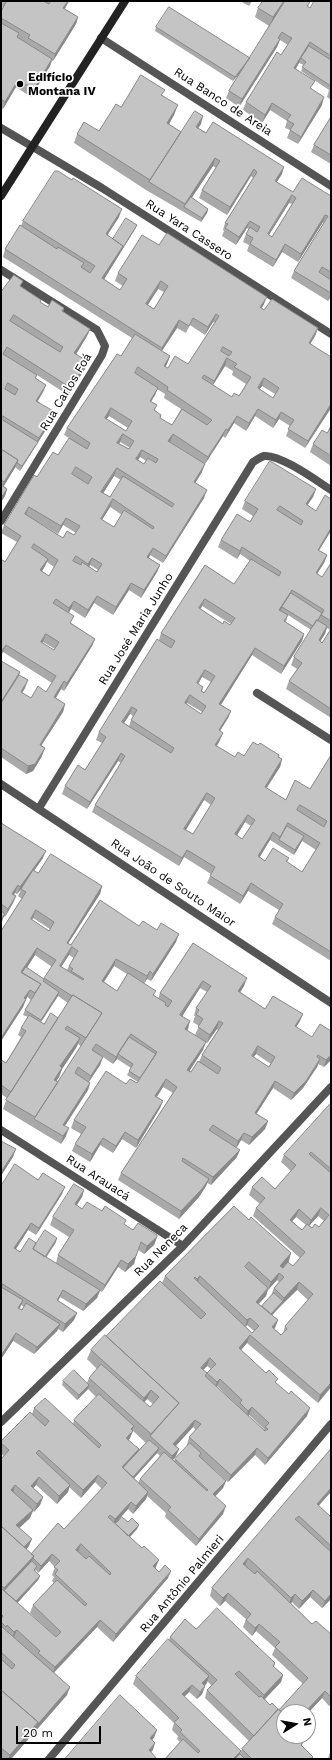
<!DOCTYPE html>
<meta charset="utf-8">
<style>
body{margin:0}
#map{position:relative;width:332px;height:1760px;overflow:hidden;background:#fff;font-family:"Work Sans",sans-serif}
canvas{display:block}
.frame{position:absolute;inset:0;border:2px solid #000;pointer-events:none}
.north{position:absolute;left:276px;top:1704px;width:40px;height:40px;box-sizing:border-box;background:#fff;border:1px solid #999;border-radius:50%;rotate:79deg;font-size:11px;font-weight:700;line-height:16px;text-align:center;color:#000}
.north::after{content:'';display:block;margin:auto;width:14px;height:18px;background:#000;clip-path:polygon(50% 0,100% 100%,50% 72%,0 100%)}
.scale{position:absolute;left:16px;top:1726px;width:85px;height:18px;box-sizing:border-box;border:2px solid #000;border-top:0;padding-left:5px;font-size:12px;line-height:14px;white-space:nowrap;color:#000;-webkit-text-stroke:3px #fff;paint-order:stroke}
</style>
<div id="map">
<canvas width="332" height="1760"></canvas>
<div class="frame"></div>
<div class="north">N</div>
<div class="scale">20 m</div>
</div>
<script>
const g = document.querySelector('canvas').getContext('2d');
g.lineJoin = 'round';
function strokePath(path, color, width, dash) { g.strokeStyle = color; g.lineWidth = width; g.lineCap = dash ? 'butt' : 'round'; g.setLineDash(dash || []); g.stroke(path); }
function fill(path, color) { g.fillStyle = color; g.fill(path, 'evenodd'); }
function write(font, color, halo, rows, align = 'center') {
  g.font = font + ' "Work Sans",sans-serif'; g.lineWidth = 3.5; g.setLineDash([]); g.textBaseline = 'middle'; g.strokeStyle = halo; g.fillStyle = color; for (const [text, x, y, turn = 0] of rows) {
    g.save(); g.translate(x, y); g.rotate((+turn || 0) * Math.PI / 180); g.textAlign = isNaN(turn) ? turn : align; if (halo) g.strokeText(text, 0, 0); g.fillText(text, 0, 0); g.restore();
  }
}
strokePath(new Path2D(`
 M 1,270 L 97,330 L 105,346 L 102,355 L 1,521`), '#555', 8);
strokePath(new Path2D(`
 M 101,38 L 331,186
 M 1,128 L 102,188 L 331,334
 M 257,693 L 331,740
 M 1,784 L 331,1003
 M 39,808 L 253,462 C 257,460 260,457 264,456 C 280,454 317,481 331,490
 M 1,1130 L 183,1246
 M 1,1422 L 183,1246 L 331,1087`), '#555', 8);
strokePath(new Path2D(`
 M 49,1759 L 331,1424`), '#555', 8);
strokePath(new Path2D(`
 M 1,196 L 125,1`), '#222', 8);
fill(new Path2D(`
 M 1,1 L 69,1 L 65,9 L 78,17 L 76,24 L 53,61 L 52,61 L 50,66 L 31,97 L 16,87 L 3,109 L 1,108 L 1,12 L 3,8 L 1,6 Z
 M 240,1 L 252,1 L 249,6 Z
 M 331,1 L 331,100 L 327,97 L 329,90 L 301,71 L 304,65 L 299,63 L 296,68 L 312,89 L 322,105 L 298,144 L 287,138 L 290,130 L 285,128 L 287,121 L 270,110 L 262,123 L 243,110 L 246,102 L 281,55 L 288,45 L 280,40 L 277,47 L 239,107 L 226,98 L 229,91 L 240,73 L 233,81 L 155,31 L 156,27 L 250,58 L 269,26 L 255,17 L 258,8 L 310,2 L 308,7 L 310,8 Z
 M 163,95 L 174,115 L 169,124 L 180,134 L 201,124 L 198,128 L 282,174 L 277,182 L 293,192 L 331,196 L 331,296 L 328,301 L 291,278 L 294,271 L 324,223 L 323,222 L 298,262 L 282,252 L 273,267 L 247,251 L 249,245 L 243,242 L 246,234 L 249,229 L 247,228 L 236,245 L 222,236 L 224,231 L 223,230 L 225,223 L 253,178 L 251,176 L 227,215 L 199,198 L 202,190 L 216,168 L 213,166 L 191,198 L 208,209 L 207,213 L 201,222 L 146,190 L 74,143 L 77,134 L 99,131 L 121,107 ZM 289,203 L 292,204 L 272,237 L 269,235 Z
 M 331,117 L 331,164 L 311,152 L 314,145 Z
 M 119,217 L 107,235 L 113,239 L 137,225 L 135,229 L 104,279 L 120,290 L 123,286 L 115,281 L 118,273 L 159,245 L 264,304 L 262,308 L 264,310 L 318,328 L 315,336 L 310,344 L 331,357 L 331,408 L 305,448 L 286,436 L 290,426 L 279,419 L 273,428 L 255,416 L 246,431 L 234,423 L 225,438 L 223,436 L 205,464 L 170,442 L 202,472 L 195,483 L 204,498 L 163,563 L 150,555 L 149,558 L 160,565 L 157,572 L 141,598 L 129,590 L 113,615 L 94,603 L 85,618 L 71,609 L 68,613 L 71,623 L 95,639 L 92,646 L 64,691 L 61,689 L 56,698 L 65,704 L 63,712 L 41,746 L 42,756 L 33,771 L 26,774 L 1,757 L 1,661 L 20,672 L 19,675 L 25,688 L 22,693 L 31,698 L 46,692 L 52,683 L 3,652 L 5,562 L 17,542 L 1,533 L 4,525 L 37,477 L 58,455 L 69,438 L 64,435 L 67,428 L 121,356 L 132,338 L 3,257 L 5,249 L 21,226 L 23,221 ZM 158,289 L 164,292 L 154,309 L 148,305 ZM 213,322 L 215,323 L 188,364 L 168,368 L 165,367 L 167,364 L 170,356 L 162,351 L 177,328 L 186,333 L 190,325 L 205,335 ZM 225,366 L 233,371 L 232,375 L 246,384 L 239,396 L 232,397 L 213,385 ZM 262,386 L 275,394 L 273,398 L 259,389 ZM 157,389 L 165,394 L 164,398 L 181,409 L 172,425 L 160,418 L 155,410 L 151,402 L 155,395 ZM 109,416 L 128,428 L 126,431 L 106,419 ZM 120,442 L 130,448 L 129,449 L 119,443 ZM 140,457 L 146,461 L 144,464 L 138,460 ZM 114,476 L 121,480 L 110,497 L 103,493 ZM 110,507 L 122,515 L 114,527 L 102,520 ZM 26,515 L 58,534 L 63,525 L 76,533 L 74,535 L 63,538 ZM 47,562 L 54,567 L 49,576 L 42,571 L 45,566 ZM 90,565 L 98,570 L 97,572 L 89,566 ZM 43,642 L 55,649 L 54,650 L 42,643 Z
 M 21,287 L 40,303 L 48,307 L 64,308 L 63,312 L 90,329 L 87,336 L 76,354 L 85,369 L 68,395 L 37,375 L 36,378 L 46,385 L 43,392 L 38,401 L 52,420 L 20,471 L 15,467 L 4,486 L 7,489 L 5,496 L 1,502 L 1,292 Z
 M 331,426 L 331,466 L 310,452 L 313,444 L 327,433 Z
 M 316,489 L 313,497 L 307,505 L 319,551 L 327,555 L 324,563 L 317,574 L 322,577 L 331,563 L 331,718 L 286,689 L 289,681 L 297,669 L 291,665 L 294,657 L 311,630 L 288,615 L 286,622 L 304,634 L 302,641 L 281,674 L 252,655 L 221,705 L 231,711 L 228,718 L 220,731 L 220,740 L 217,746 L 235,757 L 244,756 L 278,757 L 282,759 L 280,767 L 267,788 L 286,800 L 310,789 L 331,755 L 331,961 L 272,924 L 275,917 L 279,910 L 248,891 L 240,904 L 207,883 L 211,874 L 184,857 L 179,866 L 92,812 L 95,805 L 121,763 L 118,761 L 87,809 L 62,794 L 65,786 L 85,770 L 102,743 L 96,740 L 99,732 L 159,640 L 161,633 L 205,565 L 234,584 L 250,561 L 240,554 L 237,559 L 218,547 L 221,540 L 250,522 L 253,516 L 242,509 L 245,501 ZM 202,606 L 231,624 L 230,625 L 223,624 L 201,609 ZM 327,628 L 330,630 L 322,643 L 320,641 L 325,634 ZM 202,677 L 211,682 L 204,693 L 202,691 L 203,687 L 198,684 ZM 187,703 L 202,712 L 201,714 L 186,704 ZM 130,714 L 133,716 L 131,720 L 129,726 L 124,723 ZM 204,800 L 211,805 L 193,834 L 186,830 ZM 245,822 L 251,826 L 242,839 L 237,835 ZM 270,840 L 294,855 L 302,841 L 316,850 L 302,872 L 287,862 L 289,858 L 265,861 L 260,857 Z
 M 1,823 L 43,858 L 34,871 L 38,873 L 102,886 L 100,894 L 68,943 L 71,945 L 139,926 L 176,942 L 151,981 L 147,979 L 144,983 L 154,996 L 158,999 L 160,993 L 193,943 L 244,986 L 240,992 L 265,1009 L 300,1021 L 296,1027 L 331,1060 L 324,1067 L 318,1064 L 317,1067 L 303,1088 L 291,1100 L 273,1088 L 256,1114 L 268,1121 L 265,1129 L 249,1145 L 241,1140 L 236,1148 L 237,1157 L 211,1185 L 207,1183 L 206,1186 L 199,1197 L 179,1219 L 118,1180 L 121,1173 L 173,1093 L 163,1087 L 157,1097 L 163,1101 L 160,1108 L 136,1148 L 122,1139 L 113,1153 L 100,1145 L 90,1162 L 72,1151 L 75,1144 L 81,1134 L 71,1128 L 74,1120 L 126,1084 L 137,1083 L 138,1082 L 127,1075 L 131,1068 L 117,1059 L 113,1064 L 103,1057 L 100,1065 L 89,1082 L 90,1083 L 88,1090 L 65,1126 L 66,1136 L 61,1144 L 3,1109 L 7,1098 L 1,1094 L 1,1060 L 6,1063 L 21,1037 L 18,1035 L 21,1028 L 28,1017 L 23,1015 L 25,1010 L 31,1000 L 27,997 L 23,1007 L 1,1041 L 1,931 L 22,899 L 18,896 L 21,890 L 17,894 L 15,893 L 14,895 L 16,896 L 13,903 L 5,917 L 4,916 L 1,923 ZM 33,918 L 50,929 L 49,931 L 32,920 ZM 35,955 L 52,967 L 44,979 L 27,968 ZM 69,955 L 74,958 L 69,966 L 67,970 L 61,967 ZM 114,966 L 127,974 L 117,991 L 104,982 ZM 200,988 L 207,992 L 196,1008 L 194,1016 L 195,1016 L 193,1022 L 199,1026 L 195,1035 L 207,1043 L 217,1029 L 218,1030 L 202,1055 L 199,1062 L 191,1072 L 189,1071 L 203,1050 L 187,1030 L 188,1029 L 182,1016 ZM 58,996 L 68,1003 L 58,1018 L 44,1024 L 41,1022 ZM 78,1044 L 81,1046 L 57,1084 L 56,1081 L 59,1077 L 62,1069 L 76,1048 ZM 256,1054 L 271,1064 L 269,1067 L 253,1057 Z
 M 331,1103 L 331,1387 L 318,1403 L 247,1343 L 241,1350 L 276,1383 L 307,1416 L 265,1465 L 255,1455 L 228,1482 L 200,1457 L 226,1481 L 223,1488 L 215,1496 L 223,1514 L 196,1546 L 165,1517 L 166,1513 L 147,1496 L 146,1499 L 133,1514 L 128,1509 L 115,1524 L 116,1525 L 128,1522 L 139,1525 L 137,1529 L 130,1537 L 156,1567 L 155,1569 L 159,1572 L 168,1578 L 113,1642 L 97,1627 L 54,1673 L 67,1695 L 11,1759 L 1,1759 L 1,1459 L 4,1456 L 1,1453 L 1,1441 L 32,1414 L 34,1408 L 73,1424 L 74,1420 L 96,1397 L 88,1389 L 77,1400 L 62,1385 L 63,1381 L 87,1383 L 89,1378 L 97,1369 L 87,1359 L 91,1350 L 162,1283 L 165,1276 L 234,1206 L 289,1261 L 283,1268 L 293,1266 L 300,1258 L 253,1216 L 256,1208 L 260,1204 L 249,1195 L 252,1187 L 275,1189 L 291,1171 L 281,1162 L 284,1155 ZM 318,1216 L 324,1221 L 319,1227 L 312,1228 L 309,1226 ZM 296,1217 L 306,1225 L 302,1230 L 292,1221 ZM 277,1280 L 279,1282 L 274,1288 L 271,1296 L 262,1306 L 259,1304 L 266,1296 L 268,1290 ZM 297,1290 L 308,1300 L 285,1326 L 283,1334 L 281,1335 L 274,1329 L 278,1320 L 272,1315 ZM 247,1325 L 254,1331 L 252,1333 L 246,1327 ZM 207,1366 L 211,1369 L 207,1373 L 206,1376 L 207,1373 L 203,1370 ZM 217,1386 L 238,1406 L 217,1387 ZM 147,1399 L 153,1404 L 150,1407 L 144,1403 ZM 249,1415 L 264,1429 L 264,1430 L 248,1416 ZM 193,1427 L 196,1430 L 189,1437 L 187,1445 L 188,1446 L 175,1459 L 174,1461 L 173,1460 L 176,1456 L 179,1449 L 176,1446 ZM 132,1430 L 146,1443 L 137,1452 L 129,1440 L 130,1438 ZM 157,1453 L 160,1456 L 140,1479 L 138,1483 L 134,1478 ZM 95,1482 L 102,1489 L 64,1529 L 31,1554 L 26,1549 L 29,1546 L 19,1528 L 30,1518 L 33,1511 L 34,1512 L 40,1505 L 43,1497 L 33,1488 L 36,1485 L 57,1504 L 68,1492 L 69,1487 L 81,1498 ZM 49,1561 L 55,1567 L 52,1575 L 54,1577 L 52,1581 L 54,1583 L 33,1605 L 30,1613 L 56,1637 L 17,1603 L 38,1580 L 40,1576 L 35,1571 L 36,1570 L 38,1573 Z
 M 38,1180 L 62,1194 L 36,1235 L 28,1230 L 16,1249 L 20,1252 L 36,1243 L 35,1246 L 56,1242 L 46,1257 L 56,1263 L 58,1255 L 69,1237 L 50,1225 L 53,1217 L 84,1190 L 82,1197 L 77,1205 L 82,1209 L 102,1211 L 133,1230 L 157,1237 L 154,1245 L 144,1254 L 138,1250 L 134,1264 L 125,1272 L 118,1267 L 102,1292 L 100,1291 L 97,1298 L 83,1311 L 60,1297 L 58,1301 L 77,1313 L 74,1320 L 63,1332 L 58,1329 L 57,1331 L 34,1354 L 13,1341 L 1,1359 L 1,1186 ZM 21,1305 L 24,1307 L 22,1310 L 19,1309 Z
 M 331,1449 L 319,1506 L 331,1517 L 331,1599 L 322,1608 L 310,1597 L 299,1609 L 292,1602 L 291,1604 L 312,1624 L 331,1634 L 331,1704 L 329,1706 L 322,1698 L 308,1713 L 308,1712 L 284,1712 L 284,1736 L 303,1742 L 302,1746 L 313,1757 L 312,1759 L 165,1759 L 180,1742 L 177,1739 L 178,1736 L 172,1730 L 174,1723 L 133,1684 L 136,1676 L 169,1640 L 170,1637 L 196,1629 L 275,1663 L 274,1667 L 283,1675 L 281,1682 L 265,1699 L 270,1705 L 279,1710 L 303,1684 L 272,1655 L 275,1648 L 256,1631 L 252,1636 L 243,1627 L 246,1619 L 225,1601 L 220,1606 L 210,1596 L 212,1588 ZM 207,1681 L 212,1686 L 207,1690 L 205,1698 L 249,1741 L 242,1749 L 240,1754 L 184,1697 L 189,1692 L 197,1699 L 202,1694 L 205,1686 L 207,1683 Z
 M 331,1750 L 331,1759 L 328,1758 Z`), '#a9a9a9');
fill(new Path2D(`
 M 68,1 L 69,1 L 60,16 L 63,8 Z
 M 284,1 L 286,1 L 270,27 L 273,17 Z
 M 78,17 L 76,24 L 53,61 L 55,54 Z
 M 280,39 L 277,47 L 239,107 L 242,99 Z
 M 310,42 L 307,50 L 301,58 L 299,63 L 292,75 L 294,68 Z
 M 250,58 L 248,62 L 233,81 L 235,77 Z
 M 52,59 L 50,66 L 31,97 L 34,89 Z
 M 18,80 L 16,87 L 3,109 L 5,102 Z
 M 324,97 L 322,105 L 298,144 L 301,137 Z
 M 272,103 L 270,110 L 262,123 L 265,115 Z
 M 178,105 L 174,115 L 164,133 L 167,123 Z
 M 203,116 L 201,124 L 194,134 L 196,127 Z
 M 215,158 L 213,166 L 185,208 L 184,207 L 185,204 Z
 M 284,167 L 282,174 L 272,189 L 275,181 Z
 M 254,169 L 251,176 L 227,215 L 230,207 Z
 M 292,195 L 289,203 L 265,241 L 268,234 Z
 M 122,209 L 119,217 L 103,242 L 106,234 Z
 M 208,209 L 207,213 L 201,222 L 202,218 Z
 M 325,215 L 323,222 L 298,262 L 301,254 Z
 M 250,221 L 247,228 L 236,245 L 239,237 Z
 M 137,225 L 135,229 L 100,286 L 102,278 L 123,246 Z
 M 285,244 L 282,252 L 273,267 L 276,260 Z
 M 161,281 L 158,289 L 143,312 L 146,304 Z
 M 331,293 L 331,296 L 328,301 Z
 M 267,297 L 264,304 L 257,315 L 260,307 Z
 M 216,314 L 213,322 L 205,335 L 208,327 Z
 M 179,320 L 177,328 L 159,355 L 162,348 Z
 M 318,328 L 315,336 L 306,351 L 309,343 Z
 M 90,329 L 87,336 L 72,361 L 74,353 Z
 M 170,356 L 167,364 L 161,374 L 164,366 Z
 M 227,358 L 225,366 L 211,388 L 214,381 Z
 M 87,361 L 85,369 L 68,395 L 71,388 Z
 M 264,378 L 262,386 L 255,396 L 258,388 Z
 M 46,385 L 43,392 L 33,408 L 36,401 Z
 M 158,388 L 155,395 L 147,408 L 150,401 Z
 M 331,404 L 331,408 L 305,448 L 308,441 Z
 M 111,408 L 109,416 L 102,425 L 105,418 Z
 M 258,409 L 255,416 L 246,431 L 249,423 Z
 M 55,412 L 52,420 L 20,471 L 22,466 Z
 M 281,412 L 279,419 L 273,428 L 276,420 Z
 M 237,416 L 234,423 L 225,438 L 228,430 Z
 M 226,429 L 223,436 L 205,464 L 208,457 Z
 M 123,434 L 120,442 L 115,450 L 117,443 Z
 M 173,434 L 170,442 L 168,441 Z
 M 142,450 L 140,457 L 134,466 L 136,459 Z
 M 18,460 L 15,468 L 1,490 L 4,482 Z
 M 205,464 L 202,472 L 191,490 L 194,482 Z
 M 117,468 L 114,476 L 99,500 L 101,492 Z
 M 7,489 L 5,496 L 1,502 L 1,498 Z
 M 316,489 L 313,497 L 303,512 L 306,504 Z
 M 207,490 L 204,498 L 163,563 L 166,556 Z
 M 113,499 L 110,507 L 98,526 L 101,519 Z
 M 29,507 L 26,515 L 25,514 Z
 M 66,518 L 63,525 L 58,534 L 61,526 Z
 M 331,528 L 331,531 L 315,557 L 318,550 Z
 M 242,547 L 240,554 L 237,559 L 240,551 Z
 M 153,548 L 150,555 L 145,565 L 147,557 Z
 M 327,555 L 324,563 L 313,580 L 316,573 Z
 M 92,558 L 90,565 L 86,571 L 88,564 Z
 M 48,559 L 45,566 L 38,578 L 40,570 Z
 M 160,565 L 157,572 L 141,598 L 144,590 Z
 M 131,583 L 129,590 L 113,615 L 116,607 Z
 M 292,590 L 289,597 L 282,607 L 281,610 L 276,618 L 279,610 Z
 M 97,596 L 94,603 L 85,618 L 88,610 Z
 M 205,599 L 202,606 L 196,615 L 199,608 Z
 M 74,601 L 71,609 L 67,616 L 69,608 Z
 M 327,626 L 325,634 L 316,648 L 319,640 Z
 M 46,634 L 43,642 L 38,650 L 41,642 Z
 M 304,634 L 302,641 L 281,674 L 284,666 Z
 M 95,639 L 92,646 L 64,691 L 67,683 Z
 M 6,645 L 3,652 L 1,656 L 1,652 Z
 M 255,648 L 252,655 L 217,711 L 219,704 Z
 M 205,670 L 202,677 L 194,691 L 197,683 Z
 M 28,680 L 25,688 L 18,700 L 21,692 Z
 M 64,681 L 61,689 L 51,705 L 54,697 Z
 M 190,695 L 187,703 L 182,710 L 185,703 Z
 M 65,704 L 63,712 L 37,752 L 40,745 Z
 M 132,707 L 130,714 L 120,729 L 122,722 Z
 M 231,711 L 228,718 L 216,737 L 219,730 Z
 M 223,733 L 220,740 L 213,752 L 215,745 Z
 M 45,748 L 42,756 L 33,771 L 26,774 L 28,766 Z
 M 121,753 L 118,761 L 87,809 L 90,802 Z
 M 282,759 L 280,767 L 262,794 L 265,787 Z
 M 207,793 L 204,800 L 182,836 L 184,829 Z
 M 248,815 L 245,822 L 233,842 L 235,834 Z
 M 273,832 L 270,840 L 255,864 L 258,856 Z
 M 304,836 L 302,841 L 294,855 L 295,850 Z
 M 187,850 L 184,857 L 179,866 L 182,858 Z
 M 46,851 L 43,858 L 17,894 L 20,887 Z
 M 251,883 L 248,891 L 240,904 L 243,896 Z
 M 18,885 L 15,893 L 10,901 L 12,894 Z
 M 102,886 L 100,894 L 64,950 L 67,943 Z
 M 16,896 L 13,903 L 5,917 L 8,909 Z
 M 36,910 L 33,918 L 28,926 L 31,919 Z
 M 5,914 L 2,921 L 1,923 L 1,919 Z
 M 179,934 L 176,942 L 151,981 L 153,974 Z
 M 72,947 L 69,955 L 57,973 L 60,966 Z
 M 37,948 L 35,955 L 21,976 L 21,972 Z
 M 116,959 L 114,966 L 99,989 L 102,981 Z
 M 150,971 L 147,979 L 144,984 L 147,976 Z
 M 247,978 L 244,986 L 236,999 L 238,991 Z
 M 203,981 L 200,988 L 178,1023 L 180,1015 Z
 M 30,990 L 23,1007 L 1,1041 L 1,1038 L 24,998 Z
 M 59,992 L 58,996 L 39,1025 L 41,1020 Z
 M 303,1014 L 300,1021 L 292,1033 L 295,1026 Z
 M 190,1021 L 188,1029 L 182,1037 L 185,1029 Z
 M 219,1021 L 217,1029 L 207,1043 L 210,1035 Z
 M 131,1034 L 128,1041 L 118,1054 L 117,1059 L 113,1064 L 116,1057 Z
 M 80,1038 L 76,1048 L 62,1069 L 59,1077 L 51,1089 L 60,1066 Z
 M 206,1042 L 203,1050 L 185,1078 L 187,1070 Z
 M 258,1046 L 256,1054 L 249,1064 L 252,1056 Z
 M 331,1055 L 331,1060 L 324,1067 L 326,1060 Z
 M 103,1057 L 100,1065 L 88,1083 L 91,1076 Z
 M 320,1059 L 317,1067 L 303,1088 L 291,1100 L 294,1093 Z
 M 166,1079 L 163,1087 L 152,1104 L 155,1096 Z
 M 275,1081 L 273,1088 L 252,1121 L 255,1113 Z
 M 90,1083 L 88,1090 L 60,1133 L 63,1125 Z
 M 163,1101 L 160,1108 L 136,1148 L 138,1140 Z
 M 268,1121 L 265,1129 L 249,1145 L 252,1137 Z
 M 69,1128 L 66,1136 L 61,1144 L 63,1136 Z
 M 125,1132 L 122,1139 L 113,1153 L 116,1146 Z
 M 244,1133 L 241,1140 L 236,1149 L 238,1141 Z
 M 103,1138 L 100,1145 L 90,1162 L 92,1154 Z
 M 16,1149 L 13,1157 L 1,1176 L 1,1172 Z
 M 240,1150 L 237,1157 L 211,1185 L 213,1177 Z
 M 209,1179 L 206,1186 L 199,1197 L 179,1219 L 181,1211 Z
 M 65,1187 L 62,1194 L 36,1235 L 39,1228 Z
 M 84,1190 L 82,1197 L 72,1212 L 75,1204 Z
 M 321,1208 L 318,1216 L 308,1227 L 311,1220 Z
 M 299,1209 L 296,1217 L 287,1227 L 290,1220 Z
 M 31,1223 L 28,1230 L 12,1255 L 14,1248 Z
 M 157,1237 L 154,1245 L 144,1254 L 147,1246 Z
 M 57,1238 L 56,1242 L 42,1264 L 44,1260 Z
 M 291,1253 L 289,1261 L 278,1273 L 280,1266 Z
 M 136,1256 L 134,1264 L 125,1272 L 128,1264 Z
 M 121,1260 L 118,1267 L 102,1292 L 105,1285 Z
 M 279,1273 L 277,1280 L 268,1290 L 271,1282 Z
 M 200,1276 L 197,1284 L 195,1287 L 197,1279 Z
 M 299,1282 L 297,1290 L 281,1305 L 284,1298 Z
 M 268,1288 L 266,1296 L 253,1309 L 256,1302 Z
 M 63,1290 L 60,1297 L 54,1307 L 57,1300 Z
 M 100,1290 L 97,1298 L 83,1311 L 86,1304 Z
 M 23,1300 L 20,1308 L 15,1315 L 18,1308 Z
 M 283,1301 L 281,1305 L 267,1321 L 268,1317 Z
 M 77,1313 L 74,1320 L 63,1332 L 65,1324 Z
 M 250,1318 L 247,1325 L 245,1328 L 247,1320 Z
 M 278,1320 L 275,1328 L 269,1335 L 272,1327 Z
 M 60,1324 L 57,1331 L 34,1354 L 37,1347 Z
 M 16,1333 L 13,1341 L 1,1359 L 2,1354 Z
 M 250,1335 L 247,1343 L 236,1356 L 239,1348 Z
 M 210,1358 L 207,1366 L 198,1375 L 201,1368 Z
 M 220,1379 L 217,1386 L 214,1389 L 217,1382 Z
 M 331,1383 L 331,1387 L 318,1403 L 320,1395 Z
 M 89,1385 L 88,1389 L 77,1400 L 79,1395 Z
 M 151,1390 L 147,1399 L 140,1407 L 144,1398 Z
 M 252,1407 L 249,1415 L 246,1419 L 248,1411 Z
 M 310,1408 L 307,1416 L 265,1465 L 268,1458 Z
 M 195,1420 L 193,1427 L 171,1451 L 173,1444 Z
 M 134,1426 L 131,1433 L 133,1431 L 130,1438 L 124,1446 L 131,1429 Z
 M 159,1448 L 157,1453 L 129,1484 L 131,1479 Z
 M 257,1448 L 255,1455 L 228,1482 L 231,1475 Z
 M 139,1449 L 136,1457 L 122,1471 L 122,1467 Z
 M 179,1449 L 176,1456 L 169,1464 L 172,1456 Z
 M 98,1475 L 95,1482 L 81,1498 L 83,1490 Z
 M 39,1477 L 36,1485 L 28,1494 L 31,1486 Z
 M 226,1481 L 223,1488 L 210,1502 L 213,1494 Z
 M 15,1485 L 13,1493 L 11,1490 Z
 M 70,1485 L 68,1492 L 57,1504 L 59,1496 Z
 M 331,1488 L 331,1492 L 314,1511 L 317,1504 Z
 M 148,1492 L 146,1499 L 133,1514 L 136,1506 Z
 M 43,1497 L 40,1505 L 34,1512 L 37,1504 Z
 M 131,1502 L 128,1509 L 112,1527 L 115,1519 Z
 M 226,1506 L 223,1514 L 196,1546 L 199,1539 Z
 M 33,1510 L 30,1518 L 14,1533 L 16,1525 Z
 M 139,1525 L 137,1529 L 127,1540 L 128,1536 Z
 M 32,1539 L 29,1546 L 20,1556 L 23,1548 Z
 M 81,1544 L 78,1552 L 76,1550 Z
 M 52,1554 L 49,1561 L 38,1573 L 41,1566 Z
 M 34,1556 L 30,1566 L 3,1593 L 4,1588 Z
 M 248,1558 L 245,1566 L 243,1564 Z
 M 159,1560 L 156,1567 L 150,1574 L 153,1566 Z
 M 171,1571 L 168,1578 L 113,1642 L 116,1634 Z
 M 40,1576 L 38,1580 L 13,1608 L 14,1603 Z
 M 313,1590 L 310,1597 L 299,1609 L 302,1601 Z
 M 228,1593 L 225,1601 L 220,1606 L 223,1598 Z
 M 295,1594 L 292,1602 L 289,1606 L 291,1598 Z
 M 331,1594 L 331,1599 L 322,1608 L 325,1601 Z
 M 100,1620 L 97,1627 L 52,1674 L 55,1667 Z
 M 259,1624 L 256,1631 L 252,1636 L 255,1628 Z
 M 17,1630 L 14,1637 L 12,1639 L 14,1632 Z
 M 283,1675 L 281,1682 L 261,1703 L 264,1695 Z
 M 209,1676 L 207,1683 L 199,1691 L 202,1683 Z
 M 192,1685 L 189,1692 L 179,1702 L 182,1694 Z
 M 205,1686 L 202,1694 L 197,1699 L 200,1692 Z
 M 70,1687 L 67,1695 L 11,1759 L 8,1759 L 10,1755 Z
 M 325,1691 L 322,1698 L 308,1713 L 308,1712 L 305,1712 Z
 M 283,1714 L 280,1723 L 279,1718 Z
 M 157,1730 L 154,1738 L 147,1745 L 150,1738 Z
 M 155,1743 L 153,1750 L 146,1758 L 149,1750 Z
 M 241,1751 L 238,1759 L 233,1759 Z`), '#898989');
const building = new Path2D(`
 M 7,1 L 43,1 L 49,4 L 51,1 L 68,1 L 63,8 L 78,17 L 55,54 L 28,38 L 30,35 L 1,18 L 1,12 Z
 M 263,1 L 284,1 L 273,17 L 258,8 Z
 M 285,1 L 308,1 L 310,2 L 307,6 L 310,8 L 314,1 L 331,1 L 331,56 L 310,42 L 294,68 L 315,81 L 310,88 L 324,97 L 301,137 L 290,130 L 294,124 L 287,120 L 291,115 L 272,103 L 265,115 L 246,102 L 277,52 L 281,55 L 292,38 L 288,36 L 282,32 L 278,38 L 280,39 L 242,99 L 229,91 Z
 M 169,7 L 250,58 L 235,77 L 156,27 Z
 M 1,23 L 19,33 L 17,37 L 52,59 L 34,89 L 18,80 L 5,102 L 1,99 Z
 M 309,46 L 331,60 L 331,86 L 302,67 L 306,62 L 301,58 Z
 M 141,75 L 165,90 L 161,95 L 178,105 L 167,123 L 181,132 L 150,180 L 77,134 L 84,122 L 99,131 L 116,104 L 121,107 Z
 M 195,111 L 203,116 L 196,127 L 206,133 L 213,122 L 284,167 L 275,181 L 293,192 L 302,178 L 331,196 L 331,272 L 322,267 L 319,272 L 331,280 L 331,293 L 294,271 L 328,216 L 325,215 L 301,254 L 285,244 L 276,260 L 250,244 L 253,238 L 246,234 L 250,227 L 257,232 L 260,227 L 250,221 L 239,237 L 225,228 L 228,224 L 225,223 L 257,172 L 254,169 L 230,207 L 202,190 L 220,161 L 215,158 L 185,204 L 149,182 ZM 292,195 L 296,198 L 272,237 L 268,234 Z
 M 331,117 L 331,155 L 314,145 Z
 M 55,171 L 58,171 L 72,180 L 73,178 L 122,209 L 106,234 L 123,246 L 102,278 L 120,290 L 127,279 L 118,273 L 142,235 L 159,245 L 167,233 L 267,297 L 260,307 L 264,310 L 272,299 L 318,328 L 309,343 L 331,357 L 331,404 L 308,441 L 288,429 L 294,420 L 281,412 L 276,420 L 258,409 L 249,423 L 237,416 L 228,430 L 226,429 L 208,457 L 173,434 L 168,441 L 205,464 L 194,482 L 207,490 L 166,556 L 153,548 L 147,557 L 160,565 L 144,590 L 131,583 L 116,607 L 97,596 L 88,610 L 74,601 L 69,608 L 56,599 L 53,603 L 74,616 L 70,623 L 95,639 L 67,683 L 64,681 L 54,697 L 65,704 L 40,745 L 45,748 L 35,764 L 28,766 L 1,748 L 1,703 L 19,675 L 28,680 L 21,692 L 31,698 L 38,686 L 46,692 L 56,676 L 6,645 L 1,652 L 1,559 L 5,562 L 21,536 L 4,525 L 34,475 L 37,477 L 53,452 L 58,455 L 69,438 L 87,449 L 90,443 L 67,428 L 117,354 L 121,356 L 135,334 L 170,356 L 164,366 L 168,368 L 175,356 L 188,364 L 219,316 L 216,314 L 208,327 L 193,318 L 189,326 L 179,320 L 162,348 L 5,249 L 20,225 L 57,249 L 58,247 L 84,263 L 81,267 L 90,273 L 95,266 L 23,221 ZM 161,281 L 168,286 L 154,309 L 146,304 ZM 223,347 L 232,352 L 229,356 L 221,351 ZM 227,358 L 237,364 L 234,367 L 251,377 L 239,396 L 234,393 L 232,397 L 202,378 L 204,375 L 214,381 ZM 138,367 L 168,387 L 167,390 L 212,420 L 207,425 L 182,409 L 172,425 L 160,418 L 161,415 L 154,410 L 157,405 L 150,401 L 158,388 L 135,373 ZM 264,378 L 279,388 L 273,398 L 258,388 ZM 111,408 L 132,421 L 126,431 L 105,418 ZM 123,434 L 134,441 L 129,449 L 117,443 ZM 142,450 L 158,459 L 156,463 L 148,458 L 144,464 L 136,459 ZM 76,467 L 92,477 L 88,484 L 72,474 ZM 117,468 L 174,504 L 172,507 L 123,476 L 110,497 L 101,492 ZM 113,499 L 154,527 L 153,529 L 124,510 L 114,527 L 101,519 ZM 29,507 L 61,526 L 66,518 L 80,526 L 74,535 L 67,531 L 63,538 L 25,514 ZM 34,544 L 58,560 L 49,576 L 40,570 L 48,559 L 32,548 ZM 76,556 L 88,564 L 92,558 L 102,564 L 97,572 L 82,562 L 81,565 L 73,561 ZM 46,634 L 59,642 L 54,650 L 41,642 Z
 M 191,197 L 208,209 L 202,218 L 184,207 Z
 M 126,218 L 137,225 L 122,249 L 123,246 L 113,239 Z
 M 14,275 L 23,281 L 20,286 L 41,300 L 40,302 L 48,307 L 52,300 L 64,308 L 62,311 L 90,329 L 74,353 L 87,361 L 71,388 L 7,347 L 3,354 L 37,375 L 35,378 L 46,385 L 36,401 L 55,412 L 39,438 L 1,415 L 1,380 L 2,379 L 1,378 L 1,292 ZM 14,315 L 63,347 L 60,352 L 10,321 ZM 8,383 L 18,389 L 15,395 L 5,389 Z
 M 1,419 L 38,442 L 22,466 L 17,463 L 18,460 L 1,449 Z
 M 331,426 L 331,456 L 313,444 L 322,430 L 327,433 Z
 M 1,449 L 18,460 L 4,482 L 1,480 Z
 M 270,461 L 316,489 L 306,504 L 316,511 L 325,495 L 331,499 L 331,528 L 318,550 L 327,555 L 316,573 L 322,577 L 331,563 L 331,621 L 321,615 L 324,610 L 292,590 L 279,610 L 288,615 L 284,621 L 304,634 L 284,666 L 255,648 L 219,704 L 231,711 L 219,730 L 223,733 L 215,745 L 235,757 L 238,752 L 244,756 L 253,742 L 258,745 L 260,743 L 279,755 L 278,757 L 282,759 L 265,787 L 286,800 L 295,780 L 310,789 L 331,755 L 331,952 L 275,917 L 283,904 L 251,883 L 243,896 L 210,876 L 215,867 L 187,850 L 182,858 L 95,805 L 125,756 L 121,753 L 90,802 L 65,786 L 78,765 L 85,770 L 106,737 L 99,732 L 157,639 L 171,648 L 175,641 L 161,633 L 205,565 L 234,584 L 251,559 L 279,576 L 281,572 L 242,547 L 240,551 L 221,540 L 237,514 L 250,522 L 258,509 L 245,501 ZM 280,506 L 303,521 L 301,525 L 277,510 ZM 205,599 L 235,618 L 230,625 L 224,621 L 223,624 L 199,608 ZM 205,670 L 215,676 L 204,693 L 201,691 L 203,687 L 197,683 ZM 190,695 L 206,706 L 201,714 L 185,703 ZM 132,707 L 137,710 L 131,720 L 174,748 L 171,753 L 122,722 ZM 207,793 L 215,798 L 193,834 L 184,829 ZM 300,805 L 327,821 L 324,827 L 297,810 ZM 248,815 L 255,820 L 242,839 L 235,834 ZM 288,823 L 320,843 L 302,872 L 286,861 L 289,858 L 273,848 L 265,861 L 258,856 L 273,832 L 280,837 Z
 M 1,485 L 7,489 L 1,498 Z
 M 291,593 L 322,613 L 318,620 L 317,620 L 313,626 L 282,607 Z
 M 317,620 L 327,626 L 319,640 L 322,643 L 331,629 L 331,709 L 289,681 L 302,663 L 294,657 Z
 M 1,661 L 20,672 L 1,702 Z
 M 1,823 L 46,851 L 20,887 L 18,885 L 12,894 L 16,896 L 8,909 L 1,904 Z
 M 287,826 L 304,836 L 295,850 L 279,840 Z
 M 51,854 L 102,886 L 67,943 L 71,945 L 100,900 L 139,926 L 143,921 L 157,930 L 161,923 L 179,934 L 153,974 L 150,971 L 147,976 L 116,959 L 102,981 L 117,991 L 128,973 L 156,991 L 153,995 L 166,1003 L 165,1005 L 168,1007 L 172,1001 L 160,993 L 193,943 L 247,978 L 238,991 L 265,1009 L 273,996 L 303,1014 L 295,1026 L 312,1037 L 320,1024 L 331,1031 L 331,1055 L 326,1060 L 318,1055 L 317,1057 L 320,1059 L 306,1081 L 294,1093 L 275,1081 L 255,1113 L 268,1121 L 252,1137 L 244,1133 L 238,1141 L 213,1125 L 209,1130 L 240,1150 L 213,1177 L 183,1158 L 182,1161 L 209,1179 L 202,1189 L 181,1211 L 121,1173 L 177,1087 L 166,1079 L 155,1096 L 163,1101 L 138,1140 L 125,1132 L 116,1146 L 103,1138 L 92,1154 L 75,1144 L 86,1127 L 74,1120 L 106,1071 L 126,1084 L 130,1079 L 137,1083 L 157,1052 L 131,1034 L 116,1057 L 96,1044 L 92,1050 L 103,1057 L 91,1076 L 78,1067 L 75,1073 L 90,1083 L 63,1125 L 69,1128 L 63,1136 L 34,1119 L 102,1013 L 73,995 L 72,996 L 44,978 L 56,960 L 37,948 L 21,972 L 41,984 L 35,993 L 30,990 L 24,998 L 26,999 L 1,1038 L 1,931 L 26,892 L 21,889 L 33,870 L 38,873 ZM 36,910 L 54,922 L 49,931 L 31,919 ZM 72,947 L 78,951 L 69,966 L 73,969 L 71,971 L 84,979 L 83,980 L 60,966 ZM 203,981 L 211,986 L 196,1008 L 199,1010 L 196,1014 L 203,1019 L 198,1027 L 210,1035 L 219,1021 L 223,1023 L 202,1055 L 221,1068 L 218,1074 L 198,1061 L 191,1072 L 187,1070 L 206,1042 L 185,1029 L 190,1021 L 180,1015 ZM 258,1046 L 275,1057 L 269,1067 L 252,1056 Z
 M 1,911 L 5,914 L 1,919 Z
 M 26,967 L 44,979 L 43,981 L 59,992 L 41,1020 L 25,1010 L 39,987 L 41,984 L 22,973 Z
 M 73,995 L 102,1013 L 86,1038 L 67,1026 L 65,1029 L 80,1038 L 60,1066 L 62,1068 L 54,1080 L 58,1082 L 35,1117 L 6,1100 Z
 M 51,1013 L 58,1018 L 11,1092 L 1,1085 L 1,1060 L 6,1063 L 26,1031 L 21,1028 L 29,1015 L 44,1024 Z
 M 129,1037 L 156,1054 L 140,1078 L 129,1071 L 133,1064 L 118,1054 Z
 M 331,1103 L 331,1169 L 311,1152 L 309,1154 L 331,1173 L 331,1383 L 320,1395 L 250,1335 L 239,1348 L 266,1373 L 269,1370 L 278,1379 L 275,1382 L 289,1394 L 291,1391 L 310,1408 L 268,1458 L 257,1448 L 231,1475 L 189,1437 L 201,1424 L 195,1420 L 173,1444 L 179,1449 L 172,1456 L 150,1436 L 179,1403 L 106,1336 L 160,1281 L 201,1319 L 206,1314 L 165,1276 L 234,1206 L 249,1220 L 251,1217 L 291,1253 L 280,1266 L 283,1268 L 288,1262 L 293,1266 L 305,1252 L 256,1208 L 265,1198 L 252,1187 L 262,1177 L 275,1189 L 296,1165 L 284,1155 ZM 321,1208 L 329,1215 L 319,1227 L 315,1224 L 312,1228 L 307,1224 L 302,1230 L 290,1220 L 299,1209 L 311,1220 ZM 249,1262 L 271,1282 L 279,1273 L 284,1277 L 274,1288 L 284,1298 L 299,1282 L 313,1294 L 285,1326 L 287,1329 L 281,1335 L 272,1327 L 278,1320 L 256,1302 L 268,1288 L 245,1267 ZM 200,1276 L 247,1320 L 250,1318 L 259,1326 L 252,1333 L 194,1278 L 195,1277 L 197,1279 ZM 210,1358 L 216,1364 L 207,1373 L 217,1382 L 220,1379 L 242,1400 L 240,1403 L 248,1411 L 252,1407 L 269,1423 L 265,1427 L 268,1429 L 265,1431 L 205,1376 L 207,1373 L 201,1368 Z
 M 1,1141 L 16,1149 L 1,1172 Z
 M 15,1164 L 38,1180 L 43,1173 L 65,1187 L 39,1228 L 31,1223 L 14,1248 L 20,1252 L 29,1238 L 36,1243 L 33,1249 L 100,1290 L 86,1304 L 63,1290 L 57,1300 L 77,1313 L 65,1324 L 1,1283 L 1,1238 L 2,1237 L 1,1237 L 1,1186 Z
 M 74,1184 L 84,1190 L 75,1204 L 82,1209 L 87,1202 L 102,1211 L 105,1206 L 126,1220 L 124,1224 L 133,1230 L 138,1223 L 157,1235 L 157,1237 L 147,1246 L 141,1242 L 136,1256 L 128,1264 L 121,1260 L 105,1285 L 58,1255 L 74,1230 L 53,1217 Z
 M 45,1230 L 57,1238 L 45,1257 L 33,1249 Z
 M 1,1287 L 23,1300 L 18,1308 L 22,1310 L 26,1303 L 60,1324 L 37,1347 L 16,1333 L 2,1354 L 1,1353 Z
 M 274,1293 L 283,1301 L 271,1314 L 262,1306 Z
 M 105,1335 L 179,1403 L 151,1434 L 89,1378 L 101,1364 L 150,1407 L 159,1397 L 151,1390 L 144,1398 L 91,1350 Z
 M 74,1370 L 89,1385 L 79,1395 L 63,1381 Z
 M 99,1394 L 134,1426 L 131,1429 L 133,1431 L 126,1438 L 139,1449 L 122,1467 L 148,1492 L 136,1506 L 131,1502 L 115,1519 L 110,1515 L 108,1517 L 142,1548 L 144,1546 L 159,1560 L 153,1566 L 159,1572 L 165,1565 L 171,1571 L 116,1634 L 100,1620 L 55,1667 L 38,1653 L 40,1651 L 17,1630 L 14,1632 L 7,1625 L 6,1627 L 1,1622 L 1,1619 L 3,1616 L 1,1614 L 1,1588 L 56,1637 L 61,1632 L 33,1605 L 57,1580 L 85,1606 L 87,1604 L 55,1574 L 58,1570 L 54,1567 L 60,1561 L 52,1554 L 41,1566 L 33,1558 L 34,1556 L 31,1554 L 58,1523 L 64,1529 L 107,1483 L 98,1475 L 83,1490 L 39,1450 L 36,1453 L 70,1485 L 59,1496 L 39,1477 L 31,1486 L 43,1497 L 37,1504 L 15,1485 L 11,1490 L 33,1510 L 16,1525 L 32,1539 L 24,1547 L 1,1526 L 1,1459 L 9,1450 L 1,1443 L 1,1441 L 30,1412 L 45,1426 L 49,1421 L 34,1408 L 45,1398 L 99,1448 L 101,1445 L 74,1420 ZM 81,1544 L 111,1573 L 110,1575 L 89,1556 L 86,1559 L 76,1550 Z
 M 149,1440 L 159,1448 L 133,1477 L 123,1468 Z
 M 190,1443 L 201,1453 L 199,1456 L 226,1481 L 213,1494 L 226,1506 L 199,1539 L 168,1510 L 171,1507 L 140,1479 L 164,1452 L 207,1491 L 208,1490 L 175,1459 Z
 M 331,1449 L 331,1488 L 317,1504 L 331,1517 L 331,1546 L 299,1516 L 295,1519 L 331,1552 L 331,1594 L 325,1601 L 313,1590 L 302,1601 L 295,1594 L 291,1598 L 248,1558 L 243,1564 L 255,1574 L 257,1571 L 312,1624 L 316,1621 L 331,1634 L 331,1697 L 325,1691 L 305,1712 L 284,1712 L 284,1717 L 283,1716 L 283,1714 L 279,1710 L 308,1678 L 275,1647 L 280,1642 L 259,1624 L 255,1628 L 246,1620 L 251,1614 L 228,1593 L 223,1598 L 212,1588 Z
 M 122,1517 L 128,1522 L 132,1518 L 139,1525 L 128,1536 L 116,1524 Z
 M 1,1526 L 34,1556 L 4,1588 L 1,1585 Z
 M 32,1561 L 37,1566 L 34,1570 L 40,1576 L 16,1601 L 4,1591 Z
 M 217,1608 L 275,1663 L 273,1666 L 283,1675 L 264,1695 L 239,1671 L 235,1674 L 259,1697 L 261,1696 L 270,1705 L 272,1703 L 278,1709 L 254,1736 L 207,1690 L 217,1680 L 170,1637 L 185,1619 L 196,1629 Z
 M 1,1626 L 70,1687 L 38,1724 L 38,1722 L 1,1690 L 1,1659 L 12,1669 L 15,1665 L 1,1652 Z
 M 168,1639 L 209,1676 L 202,1683 L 205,1686 L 200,1692 L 192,1685 L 182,1694 L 241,1751 L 233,1759 L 165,1759 L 183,1739 L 198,1753 L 200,1751 L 180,1732 L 182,1730 L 174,1722 L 179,1718 L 136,1676 Z
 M 1,1690 L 38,1722 L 10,1755 L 1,1748 Z
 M 120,1695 L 157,1730 L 150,1738 L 155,1743 L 149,1750 L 157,1759 L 65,1759 Z
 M 279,1709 L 283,1714 L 279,1718 L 284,1723 L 284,1736 L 297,1736 L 303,1742 L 301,1745 L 313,1757 L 310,1759 L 252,1759 L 242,1749 Z
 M 240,1754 L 245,1759 L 235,1759 Z`);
fill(building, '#c4c4c4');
strokePath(building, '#898989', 1);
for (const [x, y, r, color] of [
 [20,84,4,"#000"]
]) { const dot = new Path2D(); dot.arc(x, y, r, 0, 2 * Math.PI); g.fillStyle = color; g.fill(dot); strokePath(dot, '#fff', 1.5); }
write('bold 12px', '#000', '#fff', [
 ["Edifício",28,77],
 ["Montana IV",28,91]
], 'left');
write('12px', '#000', '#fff', [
 ["Rua Banco de Areia",223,102,33],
 ["Rua Yara Cassero",189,230,33],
 ["Rua Carlos Foá",66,392,-59],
 ["Rua José Maria Junho",136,629,-58],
 ["Rua João de Souto Maior",173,883,34],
 ["Rua Arauacá",98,1178,33],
 ["Rua Neneca",161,1250,-45],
 ["Rua Antônio Palmieri",182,1584,-50]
]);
</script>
